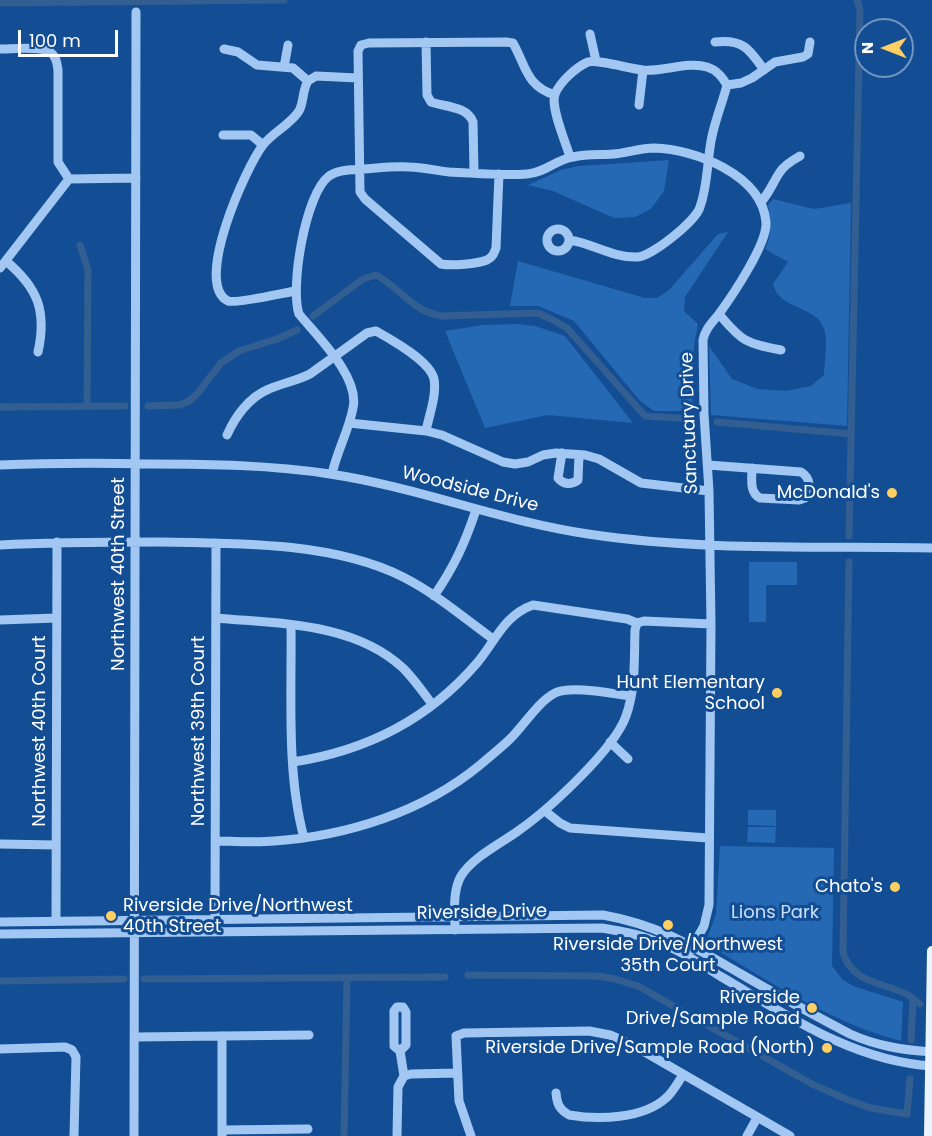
<!DOCTYPE html>
<style>
body{margin:0}
#map{position:relative;width:932px;height:1136px;overflow:hidden;background:#134e94;font-family:Poppins,sans-serif}
canvas{display:block}
.north{position:absolute;left:854px;top:18px;width:60px;height:60px;box-sizing:border-box;background:#134e94;border:2px solid #7195bf;border-radius:50%;rotate:270deg;font-size:16px;font-weight:700;line-height:24px;text-align:center;color:#fff}
.north::after{content:'';display:block;margin:auto;width:21px;height:27px;background:#ffcf62;clip-path:polygon(50% 0,100% 100%,50% 72%,0 100%)}
.scale{position:absolute;left:18px;top:30px;width:100px;height:27px;box-sizing:border-box;border:3px solid #fff;border-top:0;padding-left:8px;font-size:18px;line-height:21px;white-space:nowrap;color:#fff;-webkit-text-stroke:4px #134e94;paint-order:stroke}
</style>
<div id="map">
<canvas width="932" height="1136"></canvas>
<div class="north">N</div>
<div class="scale">100 m</div>
</div>
<script>
const g = document.querySelector('canvas').getContext('2d');
g.lineJoin = 'round';
function fill(path, color) { g.fillStyle = color; g.fill(path, 'evenodd'); }
function strokePath(path, color, width, dash) { g.strokeStyle = color; g.lineWidth = width; g.lineCap = dash ? 'butt' : 'round'; g.setLineDash(dash || []); g.stroke(path); }
function write(font, color, halo, rows, align = 'center') {
  g.font = font + ' Poppins,sans-serif'; g.lineWidth = 6; g.setLineDash([]); g.textBaseline = 'middle'; g.strokeStyle = halo; g.fillStyle = color; for (const [text, x, y, turn = 0] of rows) {
    g.save(); g.translate(x, y); g.rotate((+turn || 0) * Math.PI / 180); g.textAlign = isNaN(turn) ? turn : align; if (halo) g.strokeText(text, 0, 0); g.fillText(text, 0, 0); g.restore();
  }
}
fill(new Path2D(`
 M 669,160 L 664,191 L 651,209 L 635,217 L 614,218 L 553,191 L 528,185 L 561,170 L 579,166 Z
 M 773,199 L 814,209 L 851,203 L 847,426 L 711,415 L 709,346 L 732,379 L 757,389 L 786,391 L 811,386 L 824,375 C 824,362 828,345 825,332 C 819,304 780,312 773,284 L 788,262 L 765,249 C 772,235 771,221 768,205 Z
 M 728,232 L 685,297 L 684,311 L 698,324 L 694,346 L 692,411 L 654,411 L 640,401 L 574,321 L 538,306 L 510,306 L 518,261 L 645,298 L 657,298 L 669,290 L 718,234 Z
 M 518,324 L 535,326 L 565,336 L 633,423 L 548,415 L 485,428 L 445,331 L 483,325 Z
 M 749,562 L 797,562 L 797,585 L 766,585 L 766,622 L 749,622 Z
 M 748,810 L 776,810 L 776,826 L 748,825 Z
 M 748,827 L 776,827 L 775,843 L 747,842 Z
 M 720,846 L 834,848 L 832,966 L 843,980 L 853,986 L 903,1002 L 901,1041 C 832,1023 770,982 710,946 L 707,939 L 716,914 Z`), '#2568b3');
strokePath(new Path2D(`
 M 0,3 L 284,0
 M 80,245 L 88,270 L 87,406
 M 313,316 L 363,279 L 376,275 C 402,289 410,310 441,316 L 538,313 L 553,320 L 567,328 L 645,416 L 692,419
 M 148,406 L 180,405 L 189,401 L 197,394 L 221,363 L 239,351 L 277,339 L 297,330
 M 0,407 L 125,406
 M 717,422 L 851,434
 M 849,536 L 860,10 L 857,0
 M 849,562 L 843,952 C 851,982 880,982 904,993 C 910,995 915,1001 920,1004
 M 468,975 L 597,976 L 615,979 L 638,986 L 812,1084 L 846,1099 L 871,1108 L 907,1114 L 910,1079
 M 144,979 L 445,977
 M 0,981 L 124,979
 M 911,1040 L 913,999
 M 344,1136 L 347,979`), '#335e91', 7);
strokePath(new Path2D(`
 M 590,34 L 596,61
 M 426,42 L 427,95 L 431,102 C 445,107 467,106 473,122 L 474,172
 M 715,42 C 742,39 749,48 764,70
 M 0,49 C 12,49 41,46 50,52 C 56,56 57,63 58,70 L 58,162 L 69,179
 M 224,49 L 238,52 L 257,65 L 293,68 L 308,81 L 316,76 L 358,78
 M 284,67 L 288,45
 M 727,85 L 741,83 L 752,78 L 775,62 L 803,57 L 808,54 L 810,42
 M 639,105 L 643,70
 M 223,135 L 251,135 L 263,145
 M 499,174 L 496,248 C 494,253 493,257 487,260 C 477,264 452,266 441,264 L 365,199 L 360,192 L 358,51 L 361,45 L 369,43 L 506,42 L 513,43 C 526,66 526,86 555,95
 M 69,179 L 136,178
 M 761,202 C 770,192 773,182 780,172 C 785,164 793,160 800,156
 M547 240a11 11 0 1 1 22 0a11 11 0 1 1-22 0Z
 M 569,240 C 592,243 613,258 637,257 C 651,257 696,221 700,207 C 707,188 707,167 710,148 C 712,127 722,105 727,85 C 722,77 717,70 707,67 C 687,61 664,72 643,70 C 630,69 597,59 588,62 C 576,67 560,82 555,94 C 550,107 566,143 570,157
 M 6,261 C 38,288 47,311 38,352
 M 0,268 L 69,179
 M 295,291 C 283,293 236,304 228,301 C 193,284 246,167 263,145 C 273,132 290,125 299,111 C 304,102 302,91 308,81
 M 719,314 C 742,342 746,343 781,350
 M 349,423 L 426,431 L 442,435 L 503,462 L 515,464 L 528,462 L 543,455 L 556,453 L 585,455 L 599,459 L 641,483 L 709,491
 M 227,435 C 235,417 249,397 269,389 C 282,383 297,381 310,374 L 367,333 L 376,331 C 392,340 430,361 434,379 C 437,395 429,415 426,431
 M 562,453 L 558,478 C 564,485 571,485 578,480 L 579,455
 M 0,465 C 50,463 101,463 151,464 C 211,464 271,465 330,474 C 417,487 500,521 588,534 C 701,551 817,546 932,548
 M 708,465 L 801,472 C 811,478 811,489 805,498 L 799,500 L 760,498 C 749,492 752,479 752,468
 M 332,474 C 337,451 349,430 353,408 C 360,377 317,336 299,314 C 290,288 305,194 329,176 C 339,169 352,170 364,169 C 378,168 394,166 409,167 C 423,167 436,171 449,172 C 474,173 502,176 527,174 C 545,173 557,159 573,157 C 586,154 600,155 613,154 C 627,153 640,148 654,148 C 695,149 762,175 766,222 C 768,243 732,296 719,314 C 712,323 705,329 703,340 L 704,414 L 709,491 L 711,624 L 709,905 L 704,926 L 687,956
 M 0,545 C 53,542 107,542 160,542 C 236,543 334,542 403,577 C 435,593 464,618 493,639
 M 434,596 C 454,567 465,543 476,510
 M 216,618 C 279,624 353,622 403,668 C 414,679 423,692 432,704
 M 0,620 L 56,618
 M 291,625 C 292,694 286,772 304,838
 M 610,742 L 628,759
 M 293,762 C 365,751 429,719 477,663 C 495,642 504,615 533,605 L 627,619 L 637,623 L 644,621 L 711,624
 M 545,811 L 560,823 L 570,828 L 708,838
 M 215,841 C 235,841 255,843 274,841 C 347,836 423,812 480,765 C 490,756 501,748 511,738 C 524,725 539,701 555,693 C 571,685 613,694 631,696
 M 0,844 L 56,845
 M 215,919 L 216,543
 M 56,921 L 57,542
 M 0,922 L 603,915 C 659,925 694,947 741,974 C 777,995 814,1015 850,1034 C 877,1046 903,1050 932,1052
 M 455,930 C 455,913 452,892 461,876 C 473,857 500,844 518,831 C 548,810 614,750 626,716 C 636,688 634,659 635,630 L 637,623
 M 0,934 L 602,928 C 620,931 638,934 655,941 C 678,949 699,963 720,976 C 787,1015 852,1061 932,1066
 M 136,1037 L 309,1035
 M 0,1049 L 65,1047 L 72,1050 L 76,1057 L 74,1136
 M 400,1051 L 406,1045 L 406,1012 L 403,1007 L 397,1007 L 394,1011 L 394,1046 L 400,1051 L 404,1076
 M 556,1093 C 557,1104 559,1109 569,1115 C 598,1120 643,1119 666,1098 C 673,1092 678,1082 683,1075
 M 222,1130 L 308,1129
 M 134,1136 L 136,12
 M 222,1136 L 222,1036
 M 397,1136 L 398,1087 L 404,1076 L 411,1074 L 457,1073
 M 471,1136 L 459,1101 L 456,1036 L 464,1033 L 589,1031 L 610,1035 L 631,1044 L 790,1136
 M 747,1136 L 757,1118`), '#a1c7f2', 9);
strokePath(new Path2D(`
 M 929,1136 L 932,951`), '#ecf4ff', 10);
for (const [x, y, r, color] of [
 [892,493,6,"#ffcf62"],
 [777,693,6,"#ffcf62"],
 [895,887,6,"#ffcf62"],
 [111,916,6,"#ffcf62"],
 [668,925,6,"#ffcf62"],
 [812,1008,6,"#ffcf62"],
 [827,1048,6,"#ffcf62"]
]) { const dot = new Path2D(); dot.arc(x, y, r, 0, 2 * Math.PI); g.fillStyle = color; g.fill(dot); strokePath(dot, '#134e94', 2); }
write('18px', '#fff', '#134e94', [
 ["Sanctuary Drive",690,423,-92],
 ["Woodside Drive",470,490,14],
 ["Northwest 40th Street",119,574,-90],
 ["Northwest 40th Court",40,731,-90],
 ["Northwest 39th Court",199,731,-90],
 ["Riverside Drive",482,913,-1]
]);
write('18px', '#fff', '#134e94', [
 ["McDonald's",880,493],
 ["Hunt Elementary",765,683],
 ["School",765,704],
 ["Chato's",883,887],
 ["Riverside Drive/Northwest",123,906,"left"],
 ["40th Street",123,927,"left"],
 ["Riverside Drive/Northwest",668,945,"center"],
 ["35th Court",668,966,"center"],
 ["Riverside",800,998],
 ["Drive/Sample Road",800,1019],
 ["Riverside Drive/Sample Road (North)",815,1048]
], 'right');
write('18px', '#c9e1fd', '#134e94', [
 ["Lions Park",775,913]
]);
</script>
